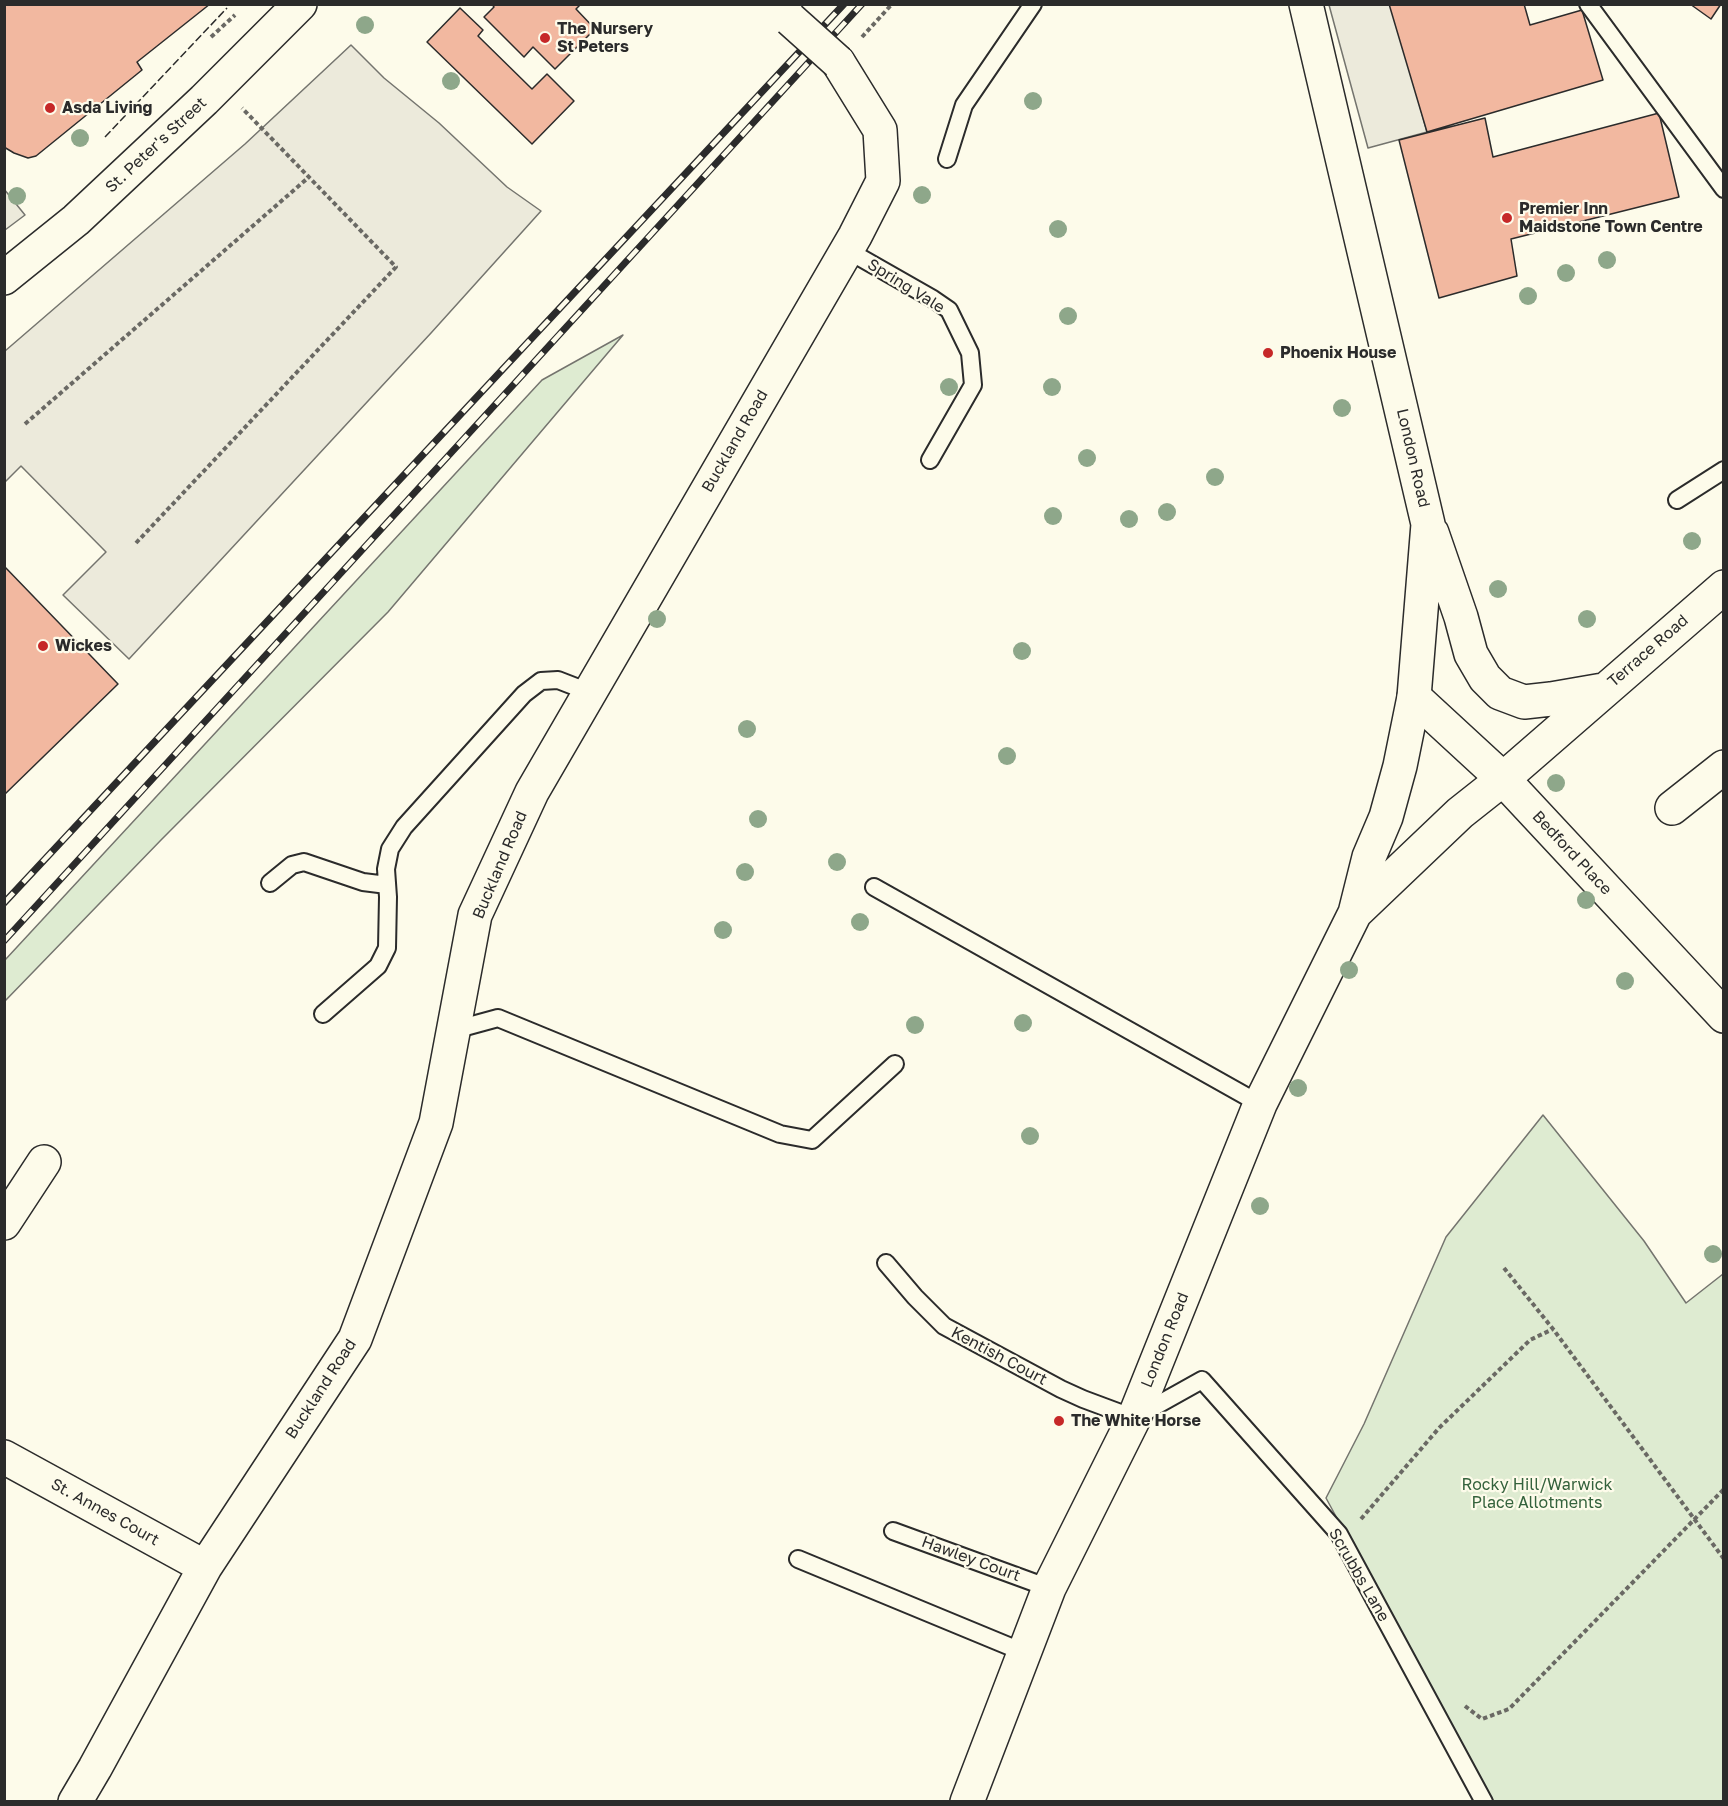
<!DOCTYPE html>
<style>
body{margin:0}
#map{position:relative;width:1728px;height:1806px;overflow:hidden;background:#fdfbea;font-family:"Golos Text",sans-serif}
canvas{display:block}
.frame{position:absolute;inset:0;border:6px solid #2b2b2b;pointer-events:none}
</style>
<div id="map">
<canvas width="1728" height="1806"></canvas>
<div class="frame"></div>
</div>
<script>
const g = document.querySelector('canvas').getContext('2d');
g.lineJoin = 'round';
function fill(path, color) { g.fillStyle = color; g.fill(path, 'evenodd'); }
function strokePath(path, color, width, dash) { g.strokeStyle = color; g.lineWidth = width; g.lineCap = dash ? 'butt' : 'round'; g.setLineDash(dash || []); g.stroke(path); }
function write(font, color, halo, rows, align = 'center') {
  g.font = font + ' "Golos Text",sans-serif'; g.lineWidth = 4.5; g.setLineDash([]); g.textBaseline = 'middle'; g.strokeStyle = halo; g.fillStyle = color; for (const [text, x, y, turn = 0] of rows) {
    g.save(); g.translate(x, y); g.rotate((+turn || 0) * Math.PI / 180); g.textAlign = isNaN(turn) ? turn : align; if (halo) g.strokeText(text, 0, 0); g.fillText(text, 0, 0); g.restore();
  }
}
const green = new Path2D(`
 M 623,335 L 388,612 L 161,840 L 5,1001 L 5,960 L 542,380 Z
 M 1543,1115 L 1644,1241 L 1686,1303 L 1723,1274 L 1723,1801 L 1490,1801 L 1326,1498 L 1364,1424 L 1446,1237 Z`);
fill(green, '#deebd1');
strokePath(green, '#74746e', 1.5);
const parking = new Path2D(`
 M 1329,5 L 1392,5 L 1427,132 L 1368,148 Z
 M 351,45 L 384,78 L 439,123 L 507,187 L 541,211 L 431,333 L 129,659 L 63,595 L 106,552 L 21,466 L 5,482 L 5,351 L 245,144 Z
 M 4,189 L 25,215 L 5,230 L 4,230 Z`);
fill(parking, '#eceadb');
strokePath(parking, '#74746e', 1.5);
const building = new Path2D(`
 M 4,4 L 210,4 L 137,62 L 142,70 L 36,156 L 28,158 L 14,153 L 4,147 Z
 M 492,4 L 581,4 L 576,9 L 595,29 L 555,69 L 533,47 L 524,57 L 484,17 L 494,7 Z
 M 1389,4 L 1524,4 L 1530,25 L 1582,10 L 1603,80 L 1427,132 Z
 M 1690,4 L 1721,4 L 1711,19 Z
 M 460,8 L 483,30 L 478,36 L 532,89 L 547,74 L 574,101 L 532,144 L 427,42 Z
 M 1659,113 L 1679,197 L 1511,239 L 1517,276 L 1439,298 L 1399,140 L 1485,118 L 1493,157 Z
 M 4,566 L 118,684 L 4,795 Z`);
fill(building, '#f2b8a0');
strokePath(building, '#2b2b2b', 1.5);
const lane = new Path2D(`
 M 1588,4 L 1724,189
 M 947,159 L 964,105 L 1033,4
 M 847,250 L 933,299 L 949,310 L 970,353 L 973,385 L 930,460
 M 1677,500 L 1724,470
 M 270,883 L 292,865 L 304,862 L 363,882 L 387,885
 M 874,887 L 1260,1104
 M 323,1014 L 378,966 L 387,948 L 388,897 L 386,869 L 390,849 L 404,827 L 524,694 L 541,681 L 558,680 L 589,692
 M 454,1030 L 498,1018 L 780,1134 L 812,1140 L 895,1064
 M 886,1263 L 915,1297 L 944,1326 L 1061,1389 L 1083,1399 L 1134,1418 L 1202,1380 L 1339,1534 L 1484,1802
 M 893,1531 L 1049,1588
 M 798,1559 L 1023,1652`);
const street = new Path2D(`
 M 4,278 L 76,220 L 204,100 L 300,4
 M 1414,697 L 1503,779 L 1724,1016
 M 1672,808 L 1724,767
 M 4,1223 L 44,1162
 M 4,1457 L 205,1567
 M 75,1802 L 95,1768 L 205,1567 L 355,1339 L 436,1123 L 475,915 L 532,792 L 855,236 L 883,181 L 880,130 L 838,62`);
const primary = new Path2D(`
 M 1432,533 L 1461,617 L 1471,654 L 1485,678 L 1500,693 L 1524,702 L 1551,699 L 1603,690
 M 1355,913 L 1460,813 L 1503,779 L 1724,587
 M 967,1802 L 1049,1588 L 1134,1418 L 1260,1104 L 1355,913 L 1369,857 L 1386,817 L 1400,766 L 1414,697 L 1428,524 L 1306,4`);
strokePath(lane, '#2b2b2b', 20);
strokePath(street, '#2b2b2b', 36);
strokePath(primary, '#2b2b2b', 36);
strokePath(new Path2D(`
 M 211,37 L 235,15
 M 862,37 L 892,4
 M 25,424 L 309,177
 M 136,543 L 396,267 L 242,108
 M 1504,1268 L 1553,1329 L 1724,1559
 M 1361,1519 L 1439,1428 L 1530,1340 L 1553,1329
 M 1465,1706 L 1482,1719 L 1509,1709 L 1724,1489`), '#6a6964', 4, [4.5, 3]);
strokePath(lane, '#fdfbea', 16);
strokePath(street, '#fdfbea', 33);
strokePath(primary, '#fdfbea', 33);
const rail = new Path2D(`
 M 4,903 L 844,4
 M 4,941 L 862,4`);
strokePath(rail, '#2b2b2b', 7);
strokePath(rail, '#fdfbea', 4.5, [14]);
const streetBridge = new Path2D(`
 M 790,19 L 838,62`);
strokePath(streetBridge, '#2b2b2b', 36, []);
strokePath(streetBridge, '#fdfbea', 33);
strokePath(new Path2D(`
 M 105,137 L 227,8`), '#2b2b2b', 1.5, [8, 3]);
g.fillStyle = '#8ea78a';
for (const [x, y] of [
 [365,25],
 [451,81],
 [1033,101],
 [80,138],
 [922,195],
 [17,196],
 [1058,229],
 [1607,260],
 [1566,273],
 [1528,296],
 [1068,316],
 [949,387],
 [1052,387],
 [1342,408],
 [1087,458],
 [1215,477],
 [1167,512],
 [1053,516],
 [1129,519],
 [1692,541],
 [1498,589],
 [657,619],
 [1587,619],
 [1022,651],
 [747,729],
 [1007,756],
 [1556,783],
 [758,819],
 [837,862],
 [745,872],
 [1586,900],
 [860,922],
 [723,930],
 [1349,970],
 [1625,981],
 [1023,1023],
 [915,1025],
 [1298,1088],
 [1030,1136],
 [1260,1206],
 [1713,1254]
]) { g.beginPath(); g.arc(x, y, 9, 0, 2 * Math.PI); g.fill(); }
for (const [x, y, r, color] of [
 [545,38,6,"#c62828"],
 [50,108,6,"#c62828"],
 [1507,218,6,"#c62828"],
 [1268,353,6,"#c62828"],
 [43,646,6,"#c62828"],
 [1059,1421,6,"#c62828"]
]) { const dot = new Path2D(); dot.arc(x, y, r, 0, 2 * Math.PI); g.fillStyle = color; g.fill(dot); strokePath(dot, '#fdfbea', 2); }
write('bold 16px', '#2b2b2b', '#fdfbea', [
 ["The Nursery",557,29],
 ["St Peters",557,47],
 ["Asda Living",62,108],
 ["Premier Inn",1519,209],
 ["Maidstone Town Centre",1519,227],
 ["Phoenix House",1280,353],
 ["Wickes",55,646],
 ["The White Horse",1071,1421]
], 'left');
write('16px', '#2b2b2b', '#fdfbea', [
 ["St. Peter's Street",156,145,-43],
 ["Spring Vale",906,286,32],
 ["Buckland Road",735,441,-60],
 ["London Road",1413,458,77],
 ["Terrace Road",1648,651,-41],
 ["Bedford Place",1572,853,47],
 ["Buckland Road",500,865,-67],
 ["London Road",1165,1340,-68],
 ["Kentish Court",999,1356,28],
 ["Buckland Road",321,1389,-57],
 ["St. Annes Court",105,1512,29],
 ["Hawley Court",971,1559,20],
 ["Scrubbs Lane",1359,1575,60]
]);
write('16px', '#34623c', '#fdfbea', [
 ["Rocky Hill/Warwick",1537,1485],
 ["Place Allotments",1537,1503]
]);
</script>
